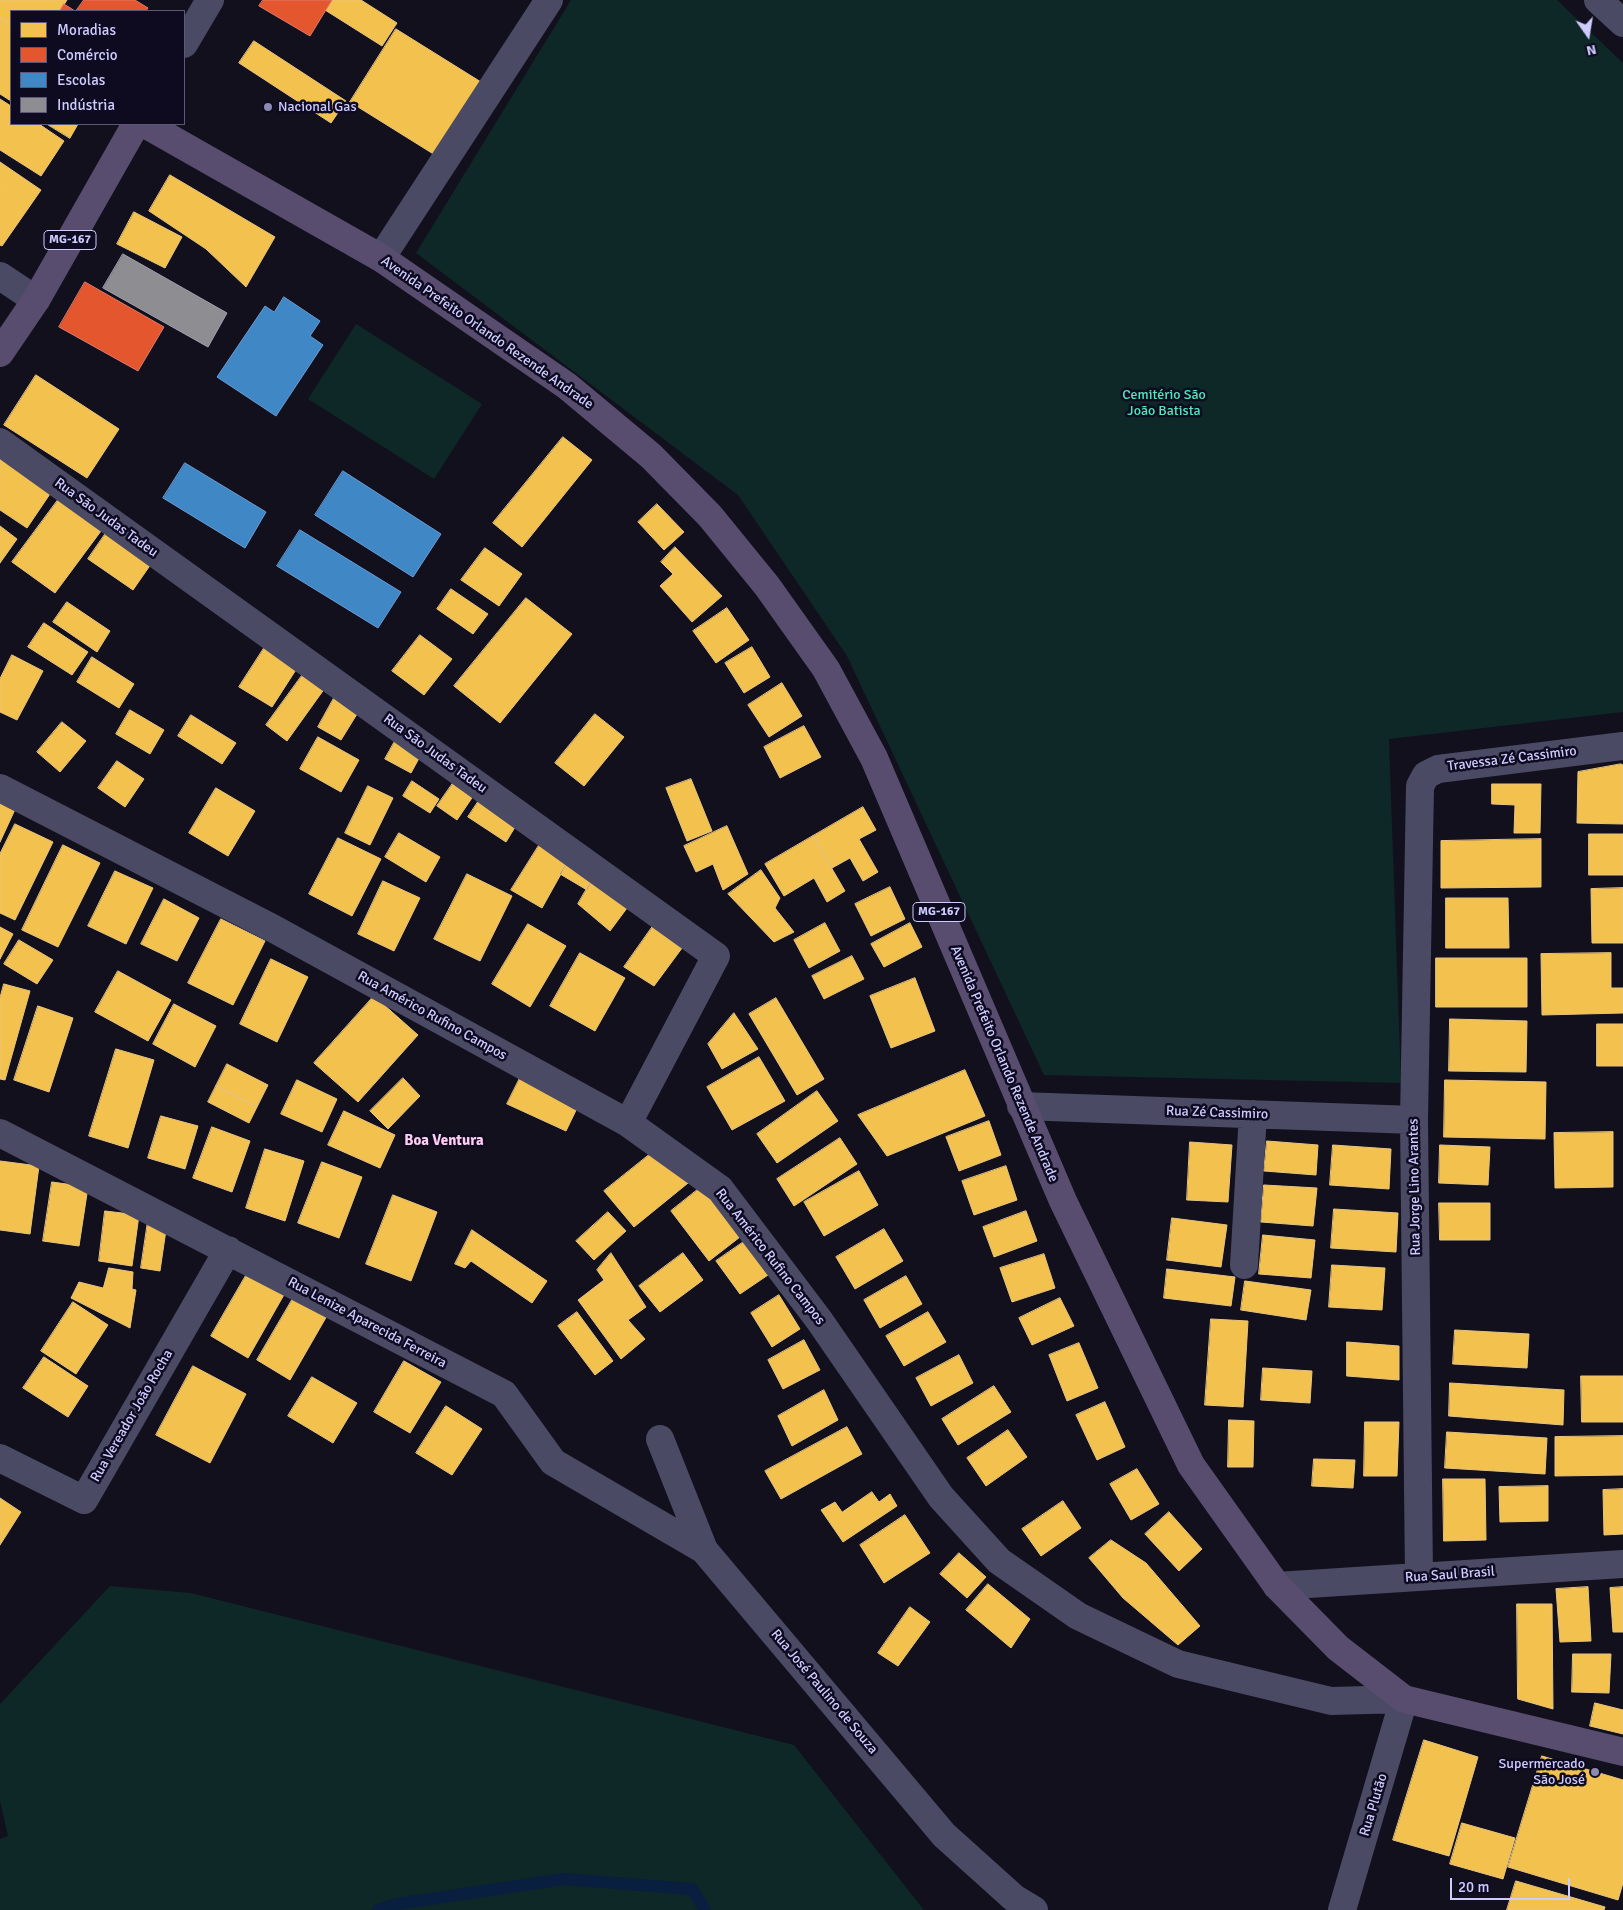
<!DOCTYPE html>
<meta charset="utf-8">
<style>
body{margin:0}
#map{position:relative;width:1623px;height:1910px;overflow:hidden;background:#12101c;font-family:Signika,sans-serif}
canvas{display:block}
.legend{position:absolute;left:10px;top:10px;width:175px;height:115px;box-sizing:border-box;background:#0e0b21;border:1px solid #5b587a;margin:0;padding:6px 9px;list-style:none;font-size:15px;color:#cecbff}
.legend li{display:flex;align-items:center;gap:10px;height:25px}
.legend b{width:25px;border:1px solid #5b587a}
.north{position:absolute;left:1563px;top:10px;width:50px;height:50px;-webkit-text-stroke:4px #0e0b21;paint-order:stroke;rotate:167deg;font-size:14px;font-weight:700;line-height:20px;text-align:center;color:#cecbff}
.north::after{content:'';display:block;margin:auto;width:18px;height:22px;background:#cecbff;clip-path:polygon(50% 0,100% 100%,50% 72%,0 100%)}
.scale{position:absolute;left:1450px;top:1878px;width:120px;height:22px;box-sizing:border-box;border:2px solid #cecbff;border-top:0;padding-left:6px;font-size:15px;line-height:18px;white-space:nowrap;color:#cecbff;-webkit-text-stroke:4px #0e0b21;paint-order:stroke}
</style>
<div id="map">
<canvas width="1623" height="1910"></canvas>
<ul class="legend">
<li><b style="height:14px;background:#f2c14e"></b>Moradias</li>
<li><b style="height:14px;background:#e4572e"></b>Comércio</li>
<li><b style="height:14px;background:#3f88c5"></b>Escolas</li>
<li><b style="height:14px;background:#8d8d92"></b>Indústria</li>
</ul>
<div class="north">N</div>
<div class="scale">20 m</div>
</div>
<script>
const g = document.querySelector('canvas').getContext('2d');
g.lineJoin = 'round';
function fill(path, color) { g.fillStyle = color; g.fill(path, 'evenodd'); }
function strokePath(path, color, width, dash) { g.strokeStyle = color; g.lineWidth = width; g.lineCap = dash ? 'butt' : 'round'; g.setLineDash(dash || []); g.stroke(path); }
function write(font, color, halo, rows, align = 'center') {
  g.font = font + ' Signika,sans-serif'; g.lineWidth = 5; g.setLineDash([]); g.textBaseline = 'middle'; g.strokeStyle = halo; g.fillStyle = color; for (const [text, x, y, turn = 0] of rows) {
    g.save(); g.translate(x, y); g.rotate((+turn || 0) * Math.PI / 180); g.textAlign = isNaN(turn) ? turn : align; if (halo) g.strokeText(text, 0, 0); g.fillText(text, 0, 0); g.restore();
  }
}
fill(new Path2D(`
 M 571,0 L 1557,0 L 1623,63 L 1623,712 L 1389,739 L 1401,1083 L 1044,1075 L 847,656 L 738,495 L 416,253 Z
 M 356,324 L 482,404 L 434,479 L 308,399 Z
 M 110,1586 L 191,1593 L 794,1745 L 924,1910 L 0,1910 L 0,1839 L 8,1836 L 0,1801 L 0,1704 Z`), '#0e2727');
const homes = new Path2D(`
 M 0,0 L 67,0 L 60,11 L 11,11 L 11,25 L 0,18 Z
 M 332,0 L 361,0 L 397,23 L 382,46 L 325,10 Z
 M 0,18 L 11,25 L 11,101 L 0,94 Z
 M 396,29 L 481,82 L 435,155 L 350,102 Z
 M 254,41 L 346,101 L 331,123 L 239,63 Z
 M 0,99 L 11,106 L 11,124 L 39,124 L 64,141 L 41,176 L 0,150 Z
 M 47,124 L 78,124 L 70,138 Z
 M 0,162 L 41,190 L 2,246 L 0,245 Z
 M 170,175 L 275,237 L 246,287 L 206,249 L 149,211 Z
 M 134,212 L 182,237 L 165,268 L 117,244 Z
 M 36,375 L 119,429 L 87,478 L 4,425 Z
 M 563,437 L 592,460 L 522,547 L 493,523 Z
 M 0,456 L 52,491 L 27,528 L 0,510 Z
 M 58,500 L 101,531 L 55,593 L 12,562 Z
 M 657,504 L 684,532 L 664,550 L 638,522 Z
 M 0,526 L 17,539 L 0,563 Z
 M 106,533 L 151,564 L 133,590 L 88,559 Z
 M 675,547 L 722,596 L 692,622 L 660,586 L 673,574 L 661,562 Z
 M 485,548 L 522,574 L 499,606 L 461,580 Z
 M 451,589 L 488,614 L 473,634 L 437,609 Z
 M 526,598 L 572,634 L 500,723 L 454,686 Z
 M 67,602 L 110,631 L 97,652 L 53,622 Z
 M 727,608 L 749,640 L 716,663 L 693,631 Z
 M 44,623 L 88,652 L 72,675 L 28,647 Z
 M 420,635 L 452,659 L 424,695 L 392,671 Z
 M 268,642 L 301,662 L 272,707 L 239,687 Z
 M 752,647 L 770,677 L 744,693 L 725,663 Z
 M 12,655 L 43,671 L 17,720 L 0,712 L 0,679 Z
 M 92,657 L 134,684 L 119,708 L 77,682 Z
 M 309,666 L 330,681 L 287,741 L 266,725 Z
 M 782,683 L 802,716 L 769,737 L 748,705 Z
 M 339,689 L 362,706 L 341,740 L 318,727 Z
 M 130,710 L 164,730 L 150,754 L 116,734 Z
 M 595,714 L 624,737 L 584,786 L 555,763 Z
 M 191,715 L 236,743 L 222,764 L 178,736 Z
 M 62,722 L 86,741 L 60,772 L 37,752 Z
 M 804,726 L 821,757 L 780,778 L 764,747 Z
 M 399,734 L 423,751 L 411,773 L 385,759 Z
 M 318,737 L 359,760 L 341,792 L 300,769 Z
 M 117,761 L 144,779 L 125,807 L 98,788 Z
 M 1621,764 L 1623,765 L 1623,824 L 1577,823 L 1578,772 Z
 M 458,776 L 478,789 L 457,820 L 437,806 Z
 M 691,779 L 712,831 L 687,841 L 666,788 Z
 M 412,781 L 439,799 L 430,813 L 403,796 Z
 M 1492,784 L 1541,784 L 1540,833 L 1514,833 L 1515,805 L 1492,804 Z
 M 368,786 L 393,798 L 370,845 L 345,833 Z
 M 216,788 L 255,811 L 228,856 L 189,833 Z
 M 484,793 L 520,819 L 506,842 L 468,817 Z
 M 0,795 L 18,803 L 0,842 Z
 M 863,807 L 876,830 L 859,839 L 878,872 L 863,881 L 850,858 L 832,868 L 813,836 Z
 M 15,824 L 53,842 L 15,920 L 0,913 L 0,854 Z
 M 727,826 L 748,874 L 723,890 L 713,864 L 696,872 L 684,846 Z
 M 399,833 L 440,857 L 426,882 L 385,857 Z
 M 1589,834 L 1623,834 L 1623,875 L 1589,875 Z
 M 813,836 L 845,891 L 827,902 L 814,878 L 784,896 L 765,864 Z
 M 338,838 L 381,859 L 352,916 L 309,894 Z
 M 543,839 L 571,856 L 542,908 L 511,890 Z
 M 1541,839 L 1541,887 L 1441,888 L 1441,841 Z
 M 63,845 L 100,863 L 58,947 L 22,930 Z
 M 571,856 L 596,873 L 587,890 L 560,874 Z
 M 761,870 L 780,898 L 775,908 L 794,932 L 774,942 L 728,894 Z
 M 115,871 L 153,888 L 126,944 L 88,926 Z
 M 596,873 L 633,900 L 610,931 L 578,904 Z
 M 467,874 L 512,896 L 480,961 L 434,939 Z
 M 383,881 L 420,898 L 394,951 L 358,934 Z
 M 890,887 L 905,919 L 871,936 L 855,904 Z
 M 1623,888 L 1623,943 L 1592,943 L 1591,889 Z
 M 1446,898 L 1508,898 L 1509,948 L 1446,948 Z
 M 164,899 L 199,918 L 177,961 L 141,944 Z
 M 221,919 L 265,941 L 233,1005 L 188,983 Z
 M 658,919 L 688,940 L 654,986 L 624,967 Z
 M 825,923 L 840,951 L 809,968 L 794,940 Z
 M 910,923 L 922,947 L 884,967 L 871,944 Z
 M 528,924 L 566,946 L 530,1007 L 492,984 Z
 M 0,927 L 13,934 L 0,959 Z
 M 19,940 L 53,960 L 37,984 L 4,964 Z
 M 580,953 L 625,978 L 595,1031 L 550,1006 Z
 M 1611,953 L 1611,988 L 1623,988 L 1623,1013 L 1542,1015 L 1541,954 Z
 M 852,956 L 864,979 L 824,999 L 812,976 Z
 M 1436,958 L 1527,958 L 1527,1007 L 1436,1007 Z
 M 271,959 L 308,977 L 277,1042 L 240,1024 Z
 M 118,971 L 171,1000 L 148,1041 L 95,1012 Z
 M 915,978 L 935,1031 L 891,1048 L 870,996 Z
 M 4,984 L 30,991 L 5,1080 L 0,1079 L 0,998 Z
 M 374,996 L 418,1035 L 358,1102 L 314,1063 Z
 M 776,998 L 824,1079 L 797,1095 L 749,1014 Z
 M 174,1004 L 216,1026 L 195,1067 L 153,1044 Z
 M 38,1006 L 73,1018 L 49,1092 L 14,1080 Z
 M 734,1013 L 758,1049 L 722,1069 L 708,1044 Z
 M 1450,1019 L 1527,1021 L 1526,1072 L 1449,1071 Z
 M 1597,1024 L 1623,1024 L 1623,1066 L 1597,1066 Z
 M 116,1049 L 154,1060 L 128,1148 L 89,1136 Z
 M 759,1057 L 785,1101 L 732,1130 L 707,1087 Z
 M 227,1064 L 268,1085 L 257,1107 L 216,1086 Z
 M 965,1070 L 985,1116 L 887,1156 L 858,1115 Z
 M 521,1076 L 580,1102 L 566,1131 L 507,1104 Z
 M 403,1078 L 420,1096 L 388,1129 L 370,1111 Z
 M 297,1080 L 337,1099 L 322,1132 L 281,1114 Z
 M 1445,1080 L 1546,1082 L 1545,1139 L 1444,1137 Z
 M 216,1086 L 257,1107 L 249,1123 L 208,1102 Z
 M 817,1091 L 838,1121 L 777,1163 L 757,1134 Z
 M 344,1111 L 395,1135 L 380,1168 L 328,1145 Z
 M 161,1116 L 198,1126 L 185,1169 L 148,1158 Z
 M 989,1121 L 1001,1155 L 959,1171 L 946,1137 Z
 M 212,1127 L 250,1141 L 232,1192 L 193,1178 Z
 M 1613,1132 L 1613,1187 L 1555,1188 L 1554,1133 Z
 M 840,1138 L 857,1164 L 794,1206 L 777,1179 Z
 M 1267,1141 L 1318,1145 L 1316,1175 L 1264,1171 Z
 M 1190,1142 L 1232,1145 L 1228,1202 L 1187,1200 Z
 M 1333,1145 L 1391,1149 L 1389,1189 L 1330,1185 Z
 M 1440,1145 L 1490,1147 L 1488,1185 L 1439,1183 Z
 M 265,1149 L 304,1161 L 285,1221 L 246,1208 Z
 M 654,1151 L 693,1179 L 634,1227 L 604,1191 Z
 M 0,1161 L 39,1166 L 30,1234 L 0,1230 Z
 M 322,1162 L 362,1177 L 339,1238 L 298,1223 Z
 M 1006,1166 L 1017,1200 L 974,1215 L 962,1181 Z
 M 859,1171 L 878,1205 L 824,1236 L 804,1202 Z
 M 52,1182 L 88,1187 L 79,1246 L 43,1241 Z
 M 1264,1185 L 1317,1188 L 1313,1226 L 1261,1222 Z
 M 701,1187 L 740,1237 L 709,1261 L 671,1211 Z
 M 393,1195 L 437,1212 L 411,1281 L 366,1264 Z
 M 1439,1203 L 1490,1203 L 1490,1240 L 1440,1240 Z
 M 1334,1209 L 1398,1213 L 1396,1252 L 1331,1248 Z
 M 105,1211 L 139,1215 L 132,1266 L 99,1261 Z
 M 1026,1211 L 1037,1241 L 994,1257 L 983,1227 Z
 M 608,1212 L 626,1231 L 594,1260 L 576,1241 Z
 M 1172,1218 L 1227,1225 L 1221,1267 L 1167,1260 Z
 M 148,1221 L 167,1223 L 160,1271 L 141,1268 Z
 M 884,1229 L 903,1261 L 855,1289 L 836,1257 Z
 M 472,1230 L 547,1281 L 532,1303 L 471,1261 L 465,1268 L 455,1264 Z
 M 1263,1235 L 1315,1240 L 1311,1278 L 1259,1274 Z
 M 745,1241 L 768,1275 L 740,1294 L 716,1261 Z
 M 611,1253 L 646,1307 L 628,1320 L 645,1339 L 621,1359 L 578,1300 L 604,1280 L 597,1270 Z
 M 683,1253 L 703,1280 L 660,1312 L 639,1286 Z
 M 1044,1254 L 1055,1288 L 1012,1302 L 1000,1268 Z
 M 1332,1265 L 1385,1268 L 1382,1310 L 1329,1307 Z
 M 109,1268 L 133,1272 L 132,1289 L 136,1290 L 130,1328 L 71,1298 L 79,1282 L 103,1288 Z
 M 1167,1269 L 1235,1277 L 1231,1306 L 1164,1298 Z
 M 248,1272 L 285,1293 L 248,1358 L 211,1336 Z
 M 906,1276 L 922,1304 L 880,1328 L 864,1300 Z
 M 1245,1281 L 1311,1290 L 1306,1320 L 1241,1310 Z
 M 295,1295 L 328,1314 L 290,1380 L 257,1360 Z
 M 779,1295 L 800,1329 L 772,1347 L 751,1313 Z
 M 1060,1298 L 1074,1326 L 1032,1345 L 1019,1318 Z
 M 73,1302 L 108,1325 L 76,1374 L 41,1351 Z
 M 577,1312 L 613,1361 L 595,1375 L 558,1326 Z
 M 928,1312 L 946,1342 L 904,1366 L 886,1336 Z
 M 1211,1319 L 1248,1321 L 1243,1407 L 1205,1405 Z
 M 1455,1330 L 1529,1334 L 1527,1368 L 1453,1364 Z
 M 804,1340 L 820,1370 L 783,1389 L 768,1360 Z
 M 1347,1342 L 1399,1346 L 1399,1380 L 1347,1376 Z
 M 1079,1343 L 1098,1388 L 1067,1401 L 1049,1355 Z
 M 959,1355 L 973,1383 L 931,1406 L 916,1378 Z
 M 44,1357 L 88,1386 L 68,1417 L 23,1388 Z
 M 404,1361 L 441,1382 L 410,1433 L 374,1412 Z
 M 193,1366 L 246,1394 L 210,1463 L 156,1435 Z
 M 1263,1368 L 1312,1371 L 1310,1403 L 1261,1400 Z
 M 1581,1376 L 1623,1376 L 1623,1422 L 1582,1422 Z
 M 312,1377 L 357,1403 L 333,1443 L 288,1416 Z
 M 1450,1383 L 1564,1390 L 1563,1425 L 1449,1416 Z
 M 994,1386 L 1011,1412 L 958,1445 L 942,1419 Z
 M 824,1390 L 838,1420 L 792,1446 L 778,1416 Z
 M 1105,1402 L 1125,1447 L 1097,1460 L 1076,1415 Z
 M 446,1406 L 482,1429 L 452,1475 L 416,1453 Z
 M 1229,1420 L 1254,1421 L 1253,1467 L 1228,1467 Z
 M 1365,1422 L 1399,1422 L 1397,1476 L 1364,1476 Z
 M 847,1427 L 862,1454 L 781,1499 L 765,1471 Z
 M 1008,1430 L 1027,1457 L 986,1486 L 967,1458 Z
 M 1447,1432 L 1547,1438 L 1545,1474 L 1445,1468 Z
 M 1623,1436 L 1623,1475 L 1555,1476 L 1555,1437 Z
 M 1314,1459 L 1355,1460 L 1353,1488 L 1312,1486 Z
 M 1137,1469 L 1159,1504 L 1131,1520 L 1110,1484 Z
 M 1443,1479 L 1485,1479 L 1486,1540 L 1444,1541 Z
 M 1548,1486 L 1548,1521 L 1500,1522 L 1499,1487 Z
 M 1623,1489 L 1623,1534 L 1604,1535 L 1603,1490 Z
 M 872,1492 L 879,1502 L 890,1494 L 897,1506 L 843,1542 L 821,1510 L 835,1502 L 842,1512 Z
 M 0,1498 L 21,1512 L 0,1545 Z
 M 1063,1501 L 1081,1528 L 1041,1556 L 1022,1529 Z
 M 1169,1512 L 1202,1549 L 1179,1571 L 1145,1534 Z
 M 905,1515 L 930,1553 L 884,1583 L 860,1545 Z
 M 1111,1540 L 1146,1563 L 1200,1626 L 1178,1645 L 1123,1598 L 1089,1558 Z
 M 959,1553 L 986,1577 L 967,1598 L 940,1574 Z
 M 988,1584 L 1030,1619 L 1011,1648 L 966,1610 Z
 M 1588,1587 L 1591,1641 L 1560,1642 L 1556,1589 Z
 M 1623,1587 L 1623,1632 L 1613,1632 L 1610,1588 Z
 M 1517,1604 L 1552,1604 L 1553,1709 L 1518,1699 Z
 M 910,1607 L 930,1622 L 898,1666 L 878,1653 Z
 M 1573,1654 L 1611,1654 L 1609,1693 L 1572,1692 Z
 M 1595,1703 L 1623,1710 L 1623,1734 L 1590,1726 Z
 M 1424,1740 L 1478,1757 L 1449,1856 L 1393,1840 Z
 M 1542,1756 L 1623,1780 L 1623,1883 L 1618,1900 L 1508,1867 Z
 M 1462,1823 L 1515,1838 L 1503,1879 L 1450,1864 Z
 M 1516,1881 L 1605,1907 L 1604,1910 L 1507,1910 Z`);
fill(homes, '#f2c14e');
strokePath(homes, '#e7c483', 1);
const shops = new Path2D(`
 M 84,0 L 135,0 L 148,8 L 146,11 L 76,11 Z
 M 263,0 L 332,0 L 310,36 L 259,6 Z
 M 64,4 L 75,11 L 60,11 Z
 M 85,282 L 164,327 L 138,371 L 59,327 Z`);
fill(shops, '#e4572e');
strokePath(shops, '#dd7a6d', 1);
const schools = new Path2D(`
 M 284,297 L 320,321 L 310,336 L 323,345 L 276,416 L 217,377 L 265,306 L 274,312 Z
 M 185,463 L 266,512 L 245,548 L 163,498 Z
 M 343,471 L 441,534 L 413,577 L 315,515 Z
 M 300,530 L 401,592 L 378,628 L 277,566 Z`);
fill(schools, '#3f88c5');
strokePath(schools, '#6a9cd6', 1);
const industry = new Path2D(`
 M 123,254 L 227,313 L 208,347 L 103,288 Z`);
fill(industry, '#8d8d92');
strokePath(industry, '#a0a0b3', 1);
strokePath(new Path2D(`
 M 378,1910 L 397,1904 L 563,1879 L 692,1889 L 705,1910`), '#081f40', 12);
strokePath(new Path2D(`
 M 1598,0 L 1623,23
 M 184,44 L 210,0
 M 381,258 L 549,0
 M 0,276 L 36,300
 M 0,442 L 716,956 L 628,1123
 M 0,788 L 274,929 L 628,1123 L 720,1189 L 819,1320 L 941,1497 L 999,1561 L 1078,1616 L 1178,1664 L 1331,1701 L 1404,1699 L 1342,1910
 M 1021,1106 L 1414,1120
 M 0,1133 L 504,1394 L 553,1462 L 704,1550
 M 1244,1265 L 1253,1114
 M 660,1439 L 704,1550 L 944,1835 L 1014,1898 L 1034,1910
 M 0,1458 L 84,1500 L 228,1250
 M 1419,1577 L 1414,1120 L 1420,786 L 1426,775 L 1438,769 L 1623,746
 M 1277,1586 L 1623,1564`), '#4a4a65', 28);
strokePath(new Path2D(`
 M 145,124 L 381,258 L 567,386 L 651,456 L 710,516 L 767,586 L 826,669 L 874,758 L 1063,1201 L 1191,1465 L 1277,1586 L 1338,1648 L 1404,1699 L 1623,1752
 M 0,353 L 36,300 L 136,124`), '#584d6f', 28);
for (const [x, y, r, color] of [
 [268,107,5,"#8c8ab0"],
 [1595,1772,5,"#8c8ab0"]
]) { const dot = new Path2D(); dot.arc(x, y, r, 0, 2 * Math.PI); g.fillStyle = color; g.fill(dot); strokePath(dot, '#0e0b21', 2); }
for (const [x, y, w] of [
 [70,240,52],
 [939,912,52]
]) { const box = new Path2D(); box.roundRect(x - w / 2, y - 9.5, w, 19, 4); g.fillStyle = '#0e0b21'; g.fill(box); strokePath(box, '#cecbff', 1); }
write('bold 12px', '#cecbff', null, [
 ["MG-167",70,240],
 ["MG-167",939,912]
]);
write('14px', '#cecbff', '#0e0b21', [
 ["Nacional Gas",278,107],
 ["Supermercado",1585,1764,"right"],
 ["São José",1585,1780,"right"]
], 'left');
write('14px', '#cecbff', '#0e0b21', [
 ["Avenida Prefeito Orlando Rezende Andrade",487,333,35],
 ["Rua São Judas Tadeu",106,518,36],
 ["Rua São Judas Tadeu",435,754,36],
 ["Travessa Zé Cassimiro",1512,759,-7],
 ["Rua Américo Rufino Campos",432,1016,29],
 ["Avenida Prefeito Orlando Rezende Andrade",1004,1064,67],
 ["Rua Zé Cassimiro",1217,1113,2],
 ["Rua Jorge Lino Arantes",1415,1187,-91],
 ["Rua Américo Rufino Campos",770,1257,52],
 ["Rua Lenize Aparecida Ferreira",367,1323,28],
 ["Rua Vereador João Rocha",132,1416,-60],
 ["Rua Saul Brasil",1450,1575,-4],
 ["Rua José Paulino de Souza",824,1692,50],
 ["Rua Plutão",1374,1805,-73]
]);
write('14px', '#4ceabc', '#0e0b21', [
 ["Cemitério São",1164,395],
 ["João Batista",1164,411]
]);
write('bold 15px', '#ffcdef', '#0e0b21', [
 ["Boa Ventura",444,1141]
]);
</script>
